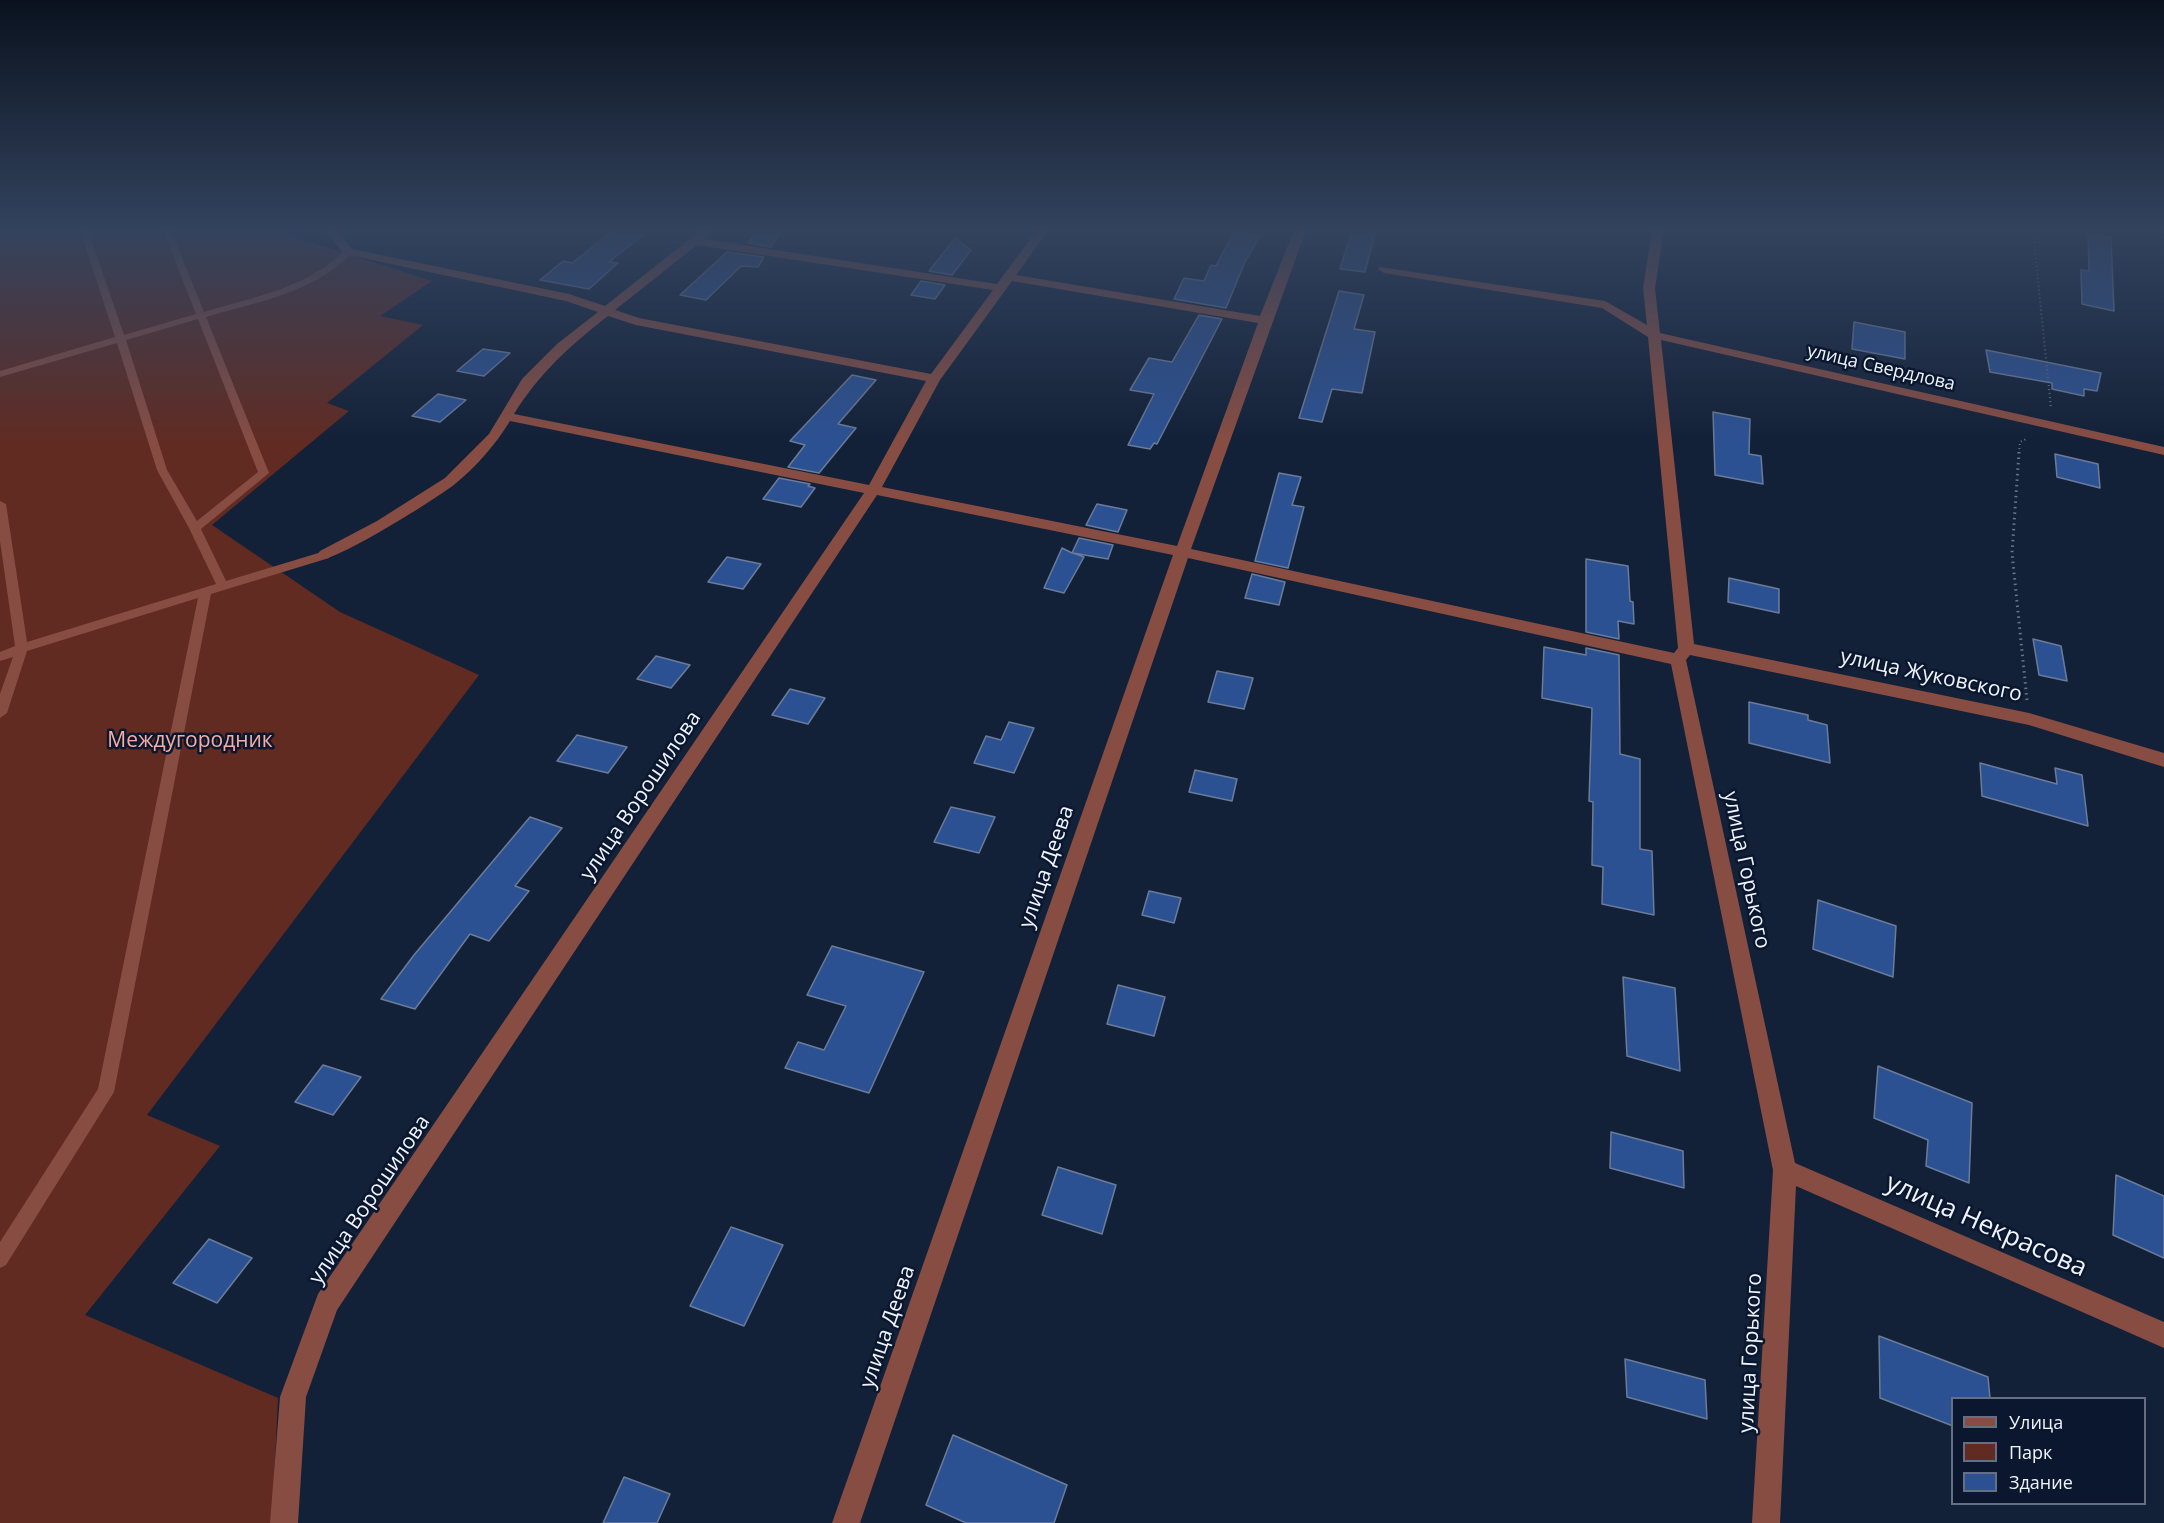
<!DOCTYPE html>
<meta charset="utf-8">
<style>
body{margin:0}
#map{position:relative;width:2164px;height:1523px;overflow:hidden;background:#132138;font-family:"Open Sans",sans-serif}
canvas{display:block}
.legend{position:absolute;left:1951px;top:1397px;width:195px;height:108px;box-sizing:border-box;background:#0a172e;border:2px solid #666f81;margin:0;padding:8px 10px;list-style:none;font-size:18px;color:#eff4fe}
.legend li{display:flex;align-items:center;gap:12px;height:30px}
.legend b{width:30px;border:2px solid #666f81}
</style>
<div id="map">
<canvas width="2164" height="1523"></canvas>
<ul class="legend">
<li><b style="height:8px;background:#874d43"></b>Улица</li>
<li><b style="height:16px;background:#612b22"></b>Парк</li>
<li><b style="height:16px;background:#2c5193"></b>Здание</li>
</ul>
</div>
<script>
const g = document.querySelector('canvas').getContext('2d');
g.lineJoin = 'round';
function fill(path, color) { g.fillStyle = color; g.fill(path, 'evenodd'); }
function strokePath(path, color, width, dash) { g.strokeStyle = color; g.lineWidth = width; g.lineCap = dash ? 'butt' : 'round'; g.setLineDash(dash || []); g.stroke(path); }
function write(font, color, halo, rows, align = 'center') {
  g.font = font + ' "Open Sans",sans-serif'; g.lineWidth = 5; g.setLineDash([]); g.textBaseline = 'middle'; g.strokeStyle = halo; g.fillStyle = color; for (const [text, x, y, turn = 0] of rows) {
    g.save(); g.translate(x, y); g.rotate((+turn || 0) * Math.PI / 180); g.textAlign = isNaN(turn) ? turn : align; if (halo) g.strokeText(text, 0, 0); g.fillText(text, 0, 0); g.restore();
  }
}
fill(new Path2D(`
 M 0,230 L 273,230 L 432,281 L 380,316 L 423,325 L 327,403 L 349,411 L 212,525 L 340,612 L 479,675 L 147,1115 L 220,1146 L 85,1315 L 278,1398 L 272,1523 L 0,1523 Z`), '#612b22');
const building = new Path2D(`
 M 614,230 L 649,230 L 609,262 L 618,263 L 589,289 L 540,280 L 563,261 L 572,263 Z
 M 757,230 L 782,230 L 771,247 L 748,243 Z
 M 1352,230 L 1376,230 L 1365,272 L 1340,269 Z
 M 1234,232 L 1260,236 L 1245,262 L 1226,308 L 1174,299 L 1184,278 L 1204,281 L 1211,265 L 1216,266 Z
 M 2088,233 L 2111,238 L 2114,311 L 2082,304 L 2081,270 L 2089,271 Z
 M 955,238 L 971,250 L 952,275 L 929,271 Z
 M 727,252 L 764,257 L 758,267 L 741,266 L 706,300 L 680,295 Z
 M 921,281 L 945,285 L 935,299 L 911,295 Z
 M 1339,291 L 1364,295 L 1354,329 L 1375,332 L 1362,393 L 1332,389 L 1322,422 L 1299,418 Z
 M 1199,315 L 1222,319 L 1157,444 L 1154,443 L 1150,449 L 1128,445 L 1154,394 L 1130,390 L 1149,358 L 1172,362 Z
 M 1854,322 L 1905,332 L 1905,359 L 1852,349 Z
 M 483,349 L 510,353 L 484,376 L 457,371 Z
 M 1986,350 L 2101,373 L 2097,391 L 2084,389 L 2084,396 L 2052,389 L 2052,383 L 1990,372 Z
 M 852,375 L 876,380 L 838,424 L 856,428 L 819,473 L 788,467 L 805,445 L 790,441 Z
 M 438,394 L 466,400 L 440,422 L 412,416 Z
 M 1713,412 L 1750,419 L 1749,454 L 1761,456 L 1763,484 L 1715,475 Z
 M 2055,454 L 2098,464 L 2100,488 L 2057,477 Z
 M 1279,473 L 1301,477 L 1292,505 L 1304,507 L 1288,568 L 1255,561 Z
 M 779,478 L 810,484 L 808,486 L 815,488 L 801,507 L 763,499 Z
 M 1097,504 L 1127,510 L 1118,532 L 1086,525 Z
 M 1079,538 L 1113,545 L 1108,559 L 1073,553 L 1084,557 L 1064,593 L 1044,588 L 1062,548 L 1072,553 Z
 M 727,557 L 761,564 L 743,589 L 708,582 Z
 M 1586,559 L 1628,566 L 1630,601 L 1633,602 L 1634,624 L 1618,621 L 1619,639 L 1586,632 Z
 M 1252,574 L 1285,582 L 1279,605 L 1245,598 Z
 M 1729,578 L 1779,589 L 1779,613 L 1728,602 Z
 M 2033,639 L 2061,646 L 2067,681 L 2039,675 Z
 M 1544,647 L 1586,655 L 1586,648 L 1619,655 L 1620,754 L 1640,759 L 1640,849 L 1652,851 L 1654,915 L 1602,904 L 1603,867 L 1592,865 L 1593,802 L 1589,801 L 1592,708 L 1542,698 Z
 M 656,656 L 690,665 L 671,688 L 637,679 Z
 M 1217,671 L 1253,678 L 1244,709 L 1208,702 Z
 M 790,689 L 825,698 L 808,724 L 772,715 Z
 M 1749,702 L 1808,715 L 1808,720 L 1827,725 L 1830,763 L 1749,743 Z
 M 1009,722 L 1034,728 L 1014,773 L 974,763 L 986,736 L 1001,740 Z
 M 577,735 L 627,747 L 608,773 L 557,761 Z
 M 1980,763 L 2057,784 L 2055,768 L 2082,775 L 2088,826 L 1982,796 Z
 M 1195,770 L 1237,779 L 1232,801 L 1189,792 Z
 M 951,807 L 995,817 L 979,853 L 934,842 Z
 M 530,817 L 562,828 L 515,886 L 529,891 L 489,941 L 470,934 L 415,1009 L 381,999 L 414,955 Z
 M 1149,891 L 1181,898 L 1174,923 L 1142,915 Z
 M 1818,900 L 1896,926 L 1893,977 L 1813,949 Z
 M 832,946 L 924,972 L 869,1093 L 785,1068 L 798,1042 L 824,1050 L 846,1006 L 807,995 Z
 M 1623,977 L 1675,988 L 1680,1071 L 1627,1056 Z
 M 1118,985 L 1165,997 L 1154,1036 L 1107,1024 Z
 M 323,1065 L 361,1077 L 333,1115 L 295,1102 Z
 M 1878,1066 L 1972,1103 L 1969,1183 L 1926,1166 L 1928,1140 L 1874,1118 Z
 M 1611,1132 L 1683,1151 L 1684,1188 L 1610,1168 Z
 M 1058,1167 L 1116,1185 L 1102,1234 L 1042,1215 Z
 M 2116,1175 L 2164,1196 L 2164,1258 L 2113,1235 Z
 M 731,1227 L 783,1245 L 744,1326 L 690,1306 Z
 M 209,1239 L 252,1258 L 217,1303 L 173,1283 Z
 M 1879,1336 L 1988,1377 L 1990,1398 L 1953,1398 L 1953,1426 L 1880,1398 Z
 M 1625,1359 L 1705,1380 L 1707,1419 L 1627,1397 Z
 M 953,1435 L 1067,1485 L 1054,1523 L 966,1523 L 926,1505 Z
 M 624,1477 L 670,1494 L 657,1523 L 603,1523 Z`);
fill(building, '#2c5193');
strokePath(building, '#6b7c99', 1.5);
strokePath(new Path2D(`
 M 2033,230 L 2051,409
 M 2019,453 L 2020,442 L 2026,439`), '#6a7486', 2, [1, 3]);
strokePath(new Path2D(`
 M 2019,452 L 2012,553 L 2027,700`), '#6a7486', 3, [1.5, 4]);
fill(new Path2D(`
 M 80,230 L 88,230 L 124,335 L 196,314 L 163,230 L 171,230 L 204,312 C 253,297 308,288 345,250 L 351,250 L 351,254 C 313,293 257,302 206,317 L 269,473 L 201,529 L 226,581 L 325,551 L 331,555 L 329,558 L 211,594 L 114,1092 L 6,1265 L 0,1268 L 0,1242 L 98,1089 L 198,598 L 27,651 L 7,713 L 0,718 L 0,694 L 13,657 L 0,661 L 0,652 L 15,646 L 0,541 L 0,501 L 6,504 L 27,642 L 216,584 L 189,528 L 157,470 L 117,343 L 0,377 L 0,371 L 115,337 ZM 198,319 L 258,472 L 197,521 L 167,470 L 126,340 Z`), '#874d43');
fill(new Path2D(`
 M 325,230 L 337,230 L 352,249 L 569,294 L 605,306 L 701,230 L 714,230 L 704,239 L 997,284 L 1037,230 L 1049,230 L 1016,275 L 1260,316 L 1294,230 L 1306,230 L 1191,549 L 1674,653 L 1678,648 L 1648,337 L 1602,308 L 1384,273 L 1378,269 L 1380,267 L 1605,301 L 1647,325 L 1643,288 L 1652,230 L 1664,230 L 1655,288 L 1660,333 L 2164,447 L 2164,455 L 1661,340 L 1694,644 L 2029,713 L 2164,753 L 2164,767 L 2029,725 L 1690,655 L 1686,660 L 1795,1163 L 2164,1322 L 2164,1348 L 1796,1186 L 1780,1523 L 1752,1523 L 1773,1170 L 1671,664 L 1188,558 L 860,1523 L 832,1523 L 1173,555 L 877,495 L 337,1310 L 306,1397 L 298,1523 L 270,1523 L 280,1397 L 318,1294 L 864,493 L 510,421 C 496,444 476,467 455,484 C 439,497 334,563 320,559 L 317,555 L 320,551 L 377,521 L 445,478 L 489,434 L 522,379 L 557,344 L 598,312 L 566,301 L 344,254 ZM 697,245 L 993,290 L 931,374 L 639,318 L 615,310 ZM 1012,281 L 1258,323 L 1177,546 L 882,487 L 940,380 ZM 608,316 L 636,325 L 926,381 L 869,485 L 514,414 C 540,372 570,346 608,316 Z`), '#874d43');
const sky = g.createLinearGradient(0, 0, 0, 443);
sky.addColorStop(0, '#0a121f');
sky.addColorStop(0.52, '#33435e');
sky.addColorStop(1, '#33435e00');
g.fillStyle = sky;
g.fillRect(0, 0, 2164, 443);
write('18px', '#eff4fe', '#0a172e', [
 ["улица Свердлова",1881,368,13]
]);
write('21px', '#eff4fe', '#0a172e', [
 ["улица Жуковского",1931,676,12],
 ["улица Ворошилова",641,796,-56],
 ["улица Деева",1047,867,-71],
 ["улица Горького",1746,870,78],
 ["улица Ворошилова",370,1200,-56],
 ["улица Деева",888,1327,-71],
 ["улица Горького",1751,1353,-87]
]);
write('21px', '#f6ada0', '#0a172e', [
 ["Междугородник",190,741]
]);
write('26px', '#eff4fe', '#0a172e', [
 ["улица Некрасова",1986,1226,24]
]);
</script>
